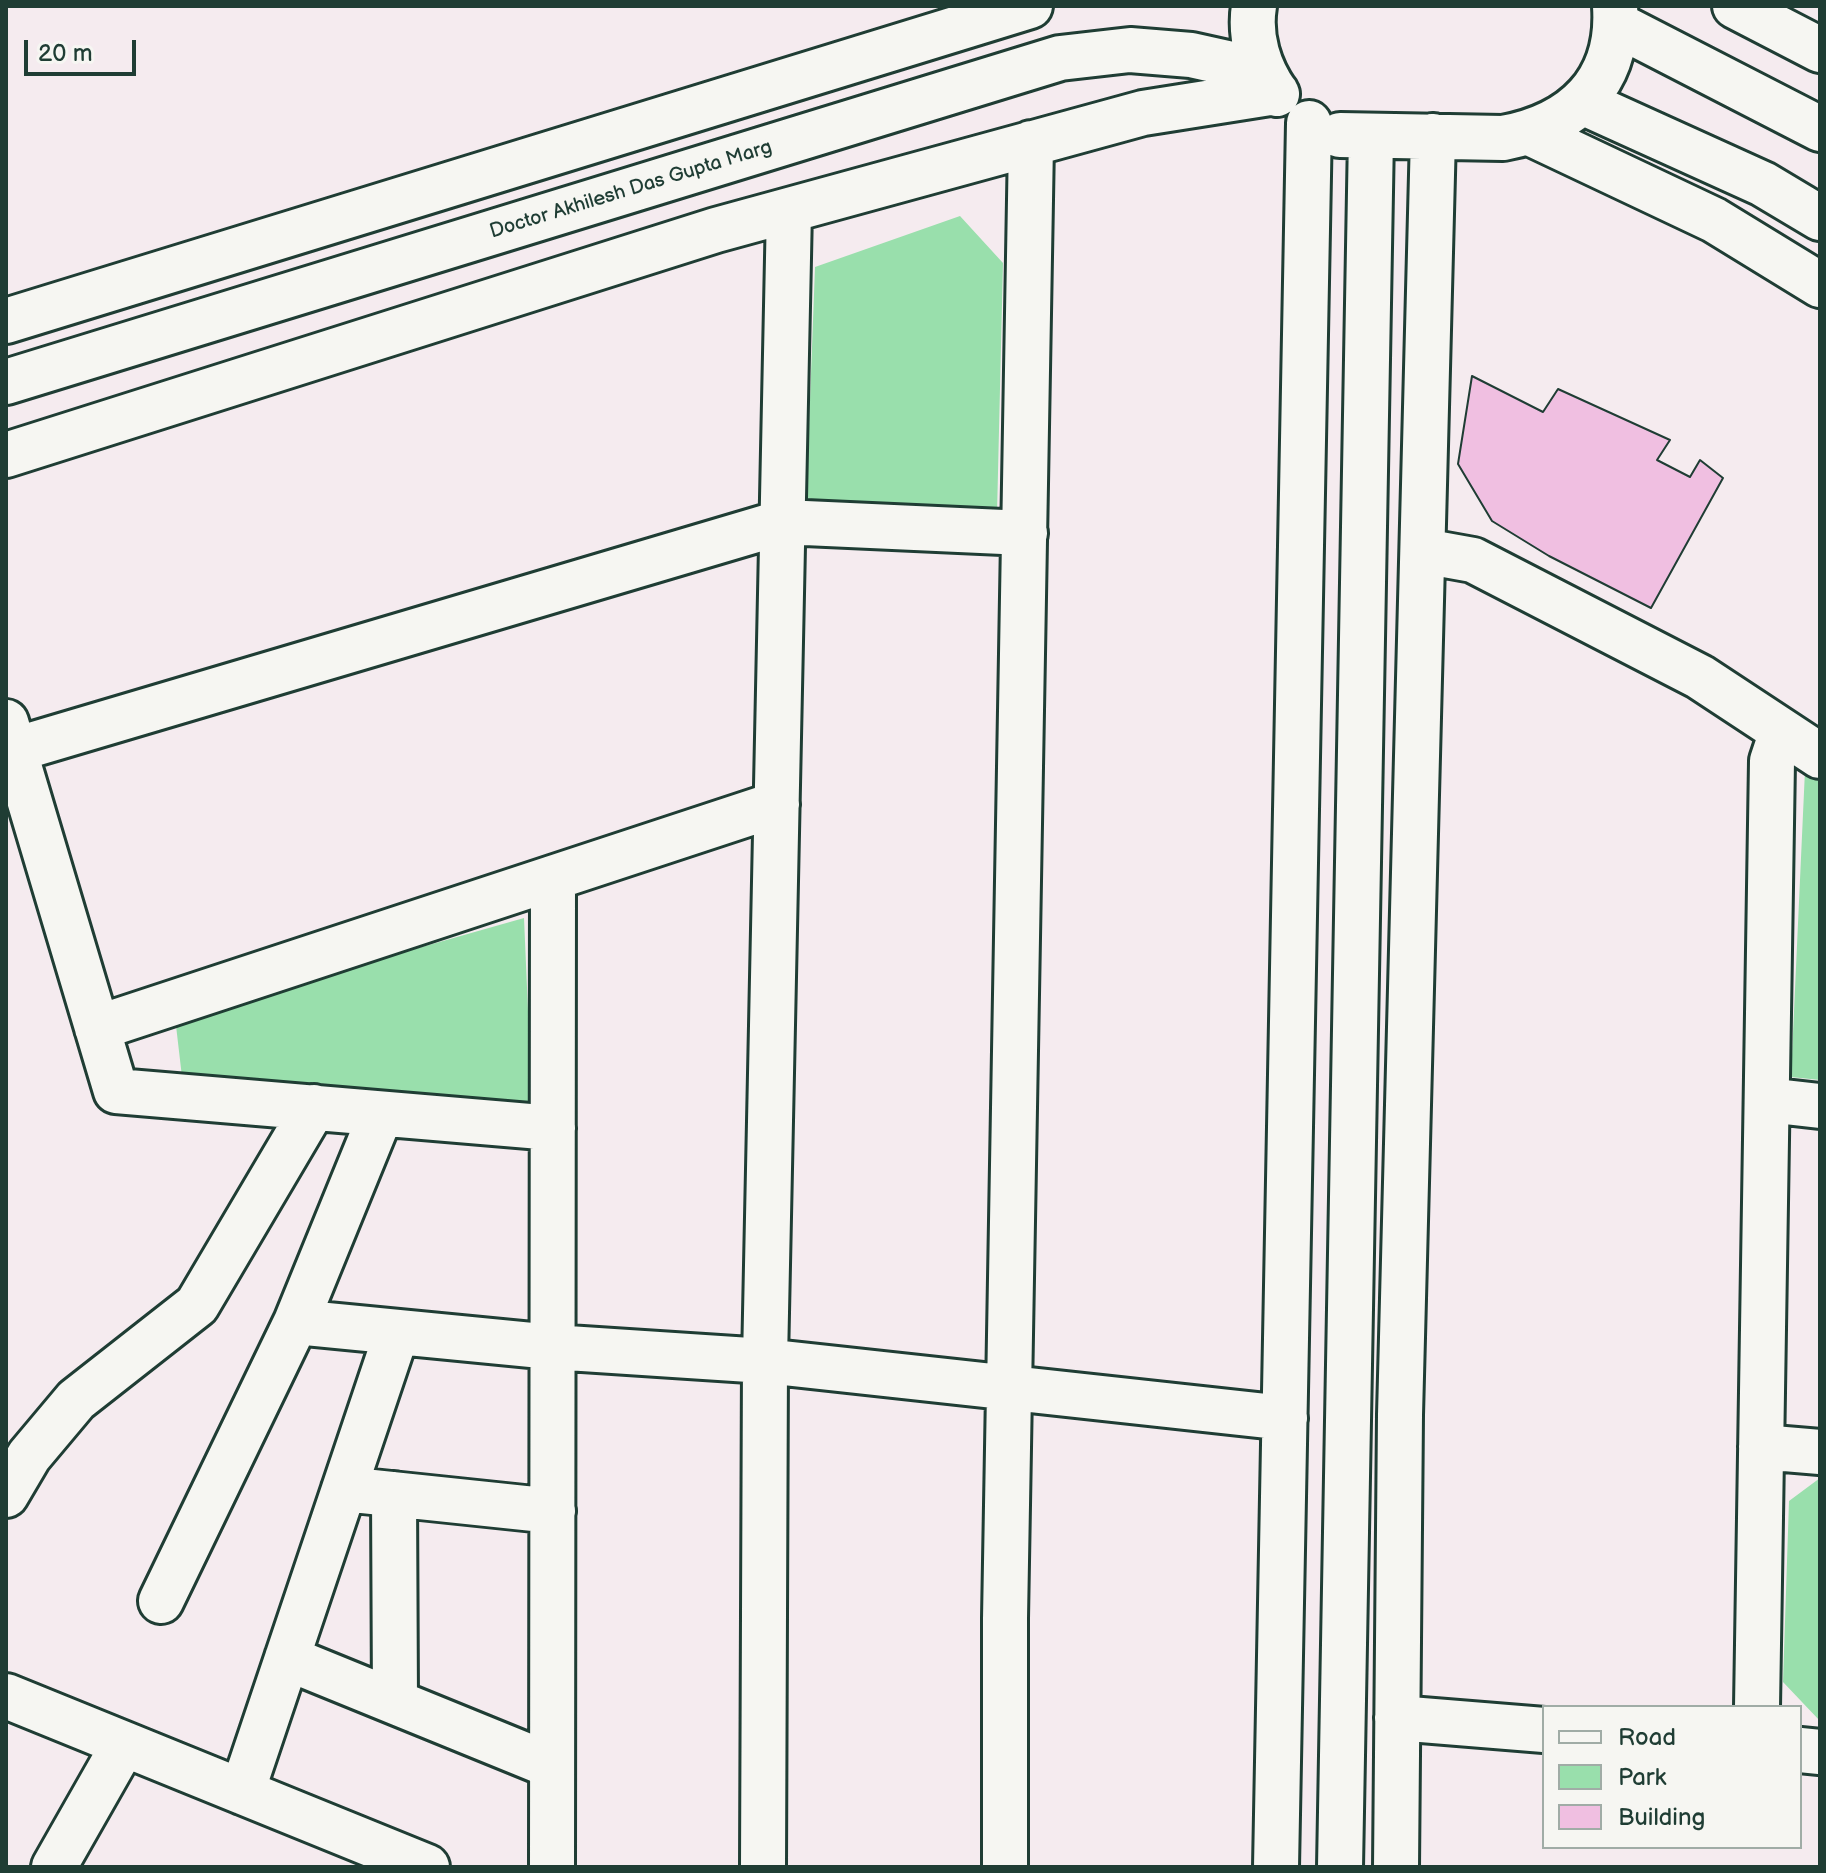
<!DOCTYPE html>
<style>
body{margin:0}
#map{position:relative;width:1826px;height:1873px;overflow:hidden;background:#f5ebef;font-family:"Balsamiq Sans",sans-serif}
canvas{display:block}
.frame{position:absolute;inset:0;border:8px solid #1f3d34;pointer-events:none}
.legend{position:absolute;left:1542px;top:1705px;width:260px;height:144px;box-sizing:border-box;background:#f6f6f2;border:2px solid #a0aca6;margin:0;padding:10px 14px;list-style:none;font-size:24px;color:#1f3d34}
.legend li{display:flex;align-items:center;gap:16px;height:40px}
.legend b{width:40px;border:2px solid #a0aca6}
.scale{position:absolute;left:24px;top:40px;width:112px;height:36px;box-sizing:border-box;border:4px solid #1f3d34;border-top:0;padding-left:10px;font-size:24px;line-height:28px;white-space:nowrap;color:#1f3d34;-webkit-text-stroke:6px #f6f6f2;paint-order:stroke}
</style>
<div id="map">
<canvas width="1826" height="1873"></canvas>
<div class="frame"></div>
<ul class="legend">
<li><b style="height:10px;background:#f6f6f2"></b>Road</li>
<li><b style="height:22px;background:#99dfac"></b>Park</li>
<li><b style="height:22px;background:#f0bfe1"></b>Building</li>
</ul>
<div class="scale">20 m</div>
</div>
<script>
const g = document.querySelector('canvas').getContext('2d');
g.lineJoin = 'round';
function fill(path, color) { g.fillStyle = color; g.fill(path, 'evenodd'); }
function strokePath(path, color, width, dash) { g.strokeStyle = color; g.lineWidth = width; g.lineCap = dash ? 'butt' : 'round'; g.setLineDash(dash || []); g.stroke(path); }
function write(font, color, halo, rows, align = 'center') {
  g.font = font + ' "Balsamiq Sans",sans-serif'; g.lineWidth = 6; g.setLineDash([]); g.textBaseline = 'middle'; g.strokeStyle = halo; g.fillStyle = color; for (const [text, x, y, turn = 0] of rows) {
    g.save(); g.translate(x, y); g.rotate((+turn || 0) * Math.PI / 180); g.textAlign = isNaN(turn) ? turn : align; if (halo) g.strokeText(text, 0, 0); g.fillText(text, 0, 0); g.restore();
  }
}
fill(new Path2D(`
 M 960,216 L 1003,263 L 997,514 L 806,507 L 815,267 Z
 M 1805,770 L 1820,780 L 1820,1080 L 1791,1077 Z
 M 524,918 L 532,1104 L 182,1077 L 175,1017 Z
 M 1820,1478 L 1820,1721 L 1783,1682 L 1789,1501 Z`), '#99dfac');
const building = new Path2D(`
 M 1472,376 L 1543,412 L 1558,389 L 1670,440 L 1657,460 L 1690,477 L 1700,460 L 1723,478 L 1651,608 L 1549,556 L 1492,521 L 1458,464 Z`);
fill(building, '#f0bfe1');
strokePath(building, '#1f3d34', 2);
const minor = new Path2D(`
 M 1254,6 C 1249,37 1259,69 1277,94
 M 1735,6 L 1820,50
 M 1616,24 L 1820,129
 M 1582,102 L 1763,184 L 1820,218
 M 1530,133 L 1714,220 L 1820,285
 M 1340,135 L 1503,138 C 1574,125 1620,82 1615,6
 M 6,321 L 1030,6
 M 6,382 L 1060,58 L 1130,50 L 1191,55 L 1263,71
 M 6,455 L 716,230 L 1143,113 L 1276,92
 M 1423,551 L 1473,560 L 1700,677 L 1820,756
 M 6,722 L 116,1091 L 553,1128
 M 14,750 L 783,522 L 1025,533
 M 97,1028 L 777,804
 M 1767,1100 L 1820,1106
 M 296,1322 L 552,1347 L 765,1361 L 1285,1418
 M 1761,1447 L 1820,1452
 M 344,1489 L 553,1511
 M 394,1494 L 395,1702
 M 6,1495 L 29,1456 L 76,1400 L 197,1305 L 314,1107
 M 161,1601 L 296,1322 L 381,1114
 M 287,1658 L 552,1766
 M 6,1696 L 427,1867
 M 1757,1707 L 1772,761 L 1782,731
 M 1397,1718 L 1544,1730
 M 1800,1750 L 1820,1752
 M 242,1792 L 397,1332
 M 54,1867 L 124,1744
 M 552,1867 L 553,878
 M 763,1867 L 765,1361 L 789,210
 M 1005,1867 L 1005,1618 L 1031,143
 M 1276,1867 L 1309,123
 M 1340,1867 L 1371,136
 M 1396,1867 L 1400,1415 L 1433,136`);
strokePath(minor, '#1f3d34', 50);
strokePath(minor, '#f6f6f2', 44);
write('20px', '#1f3d34', '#f6f6f2', [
 ["Doctor Akhilesh Das Gupta Marg",631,190,-17]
]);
</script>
